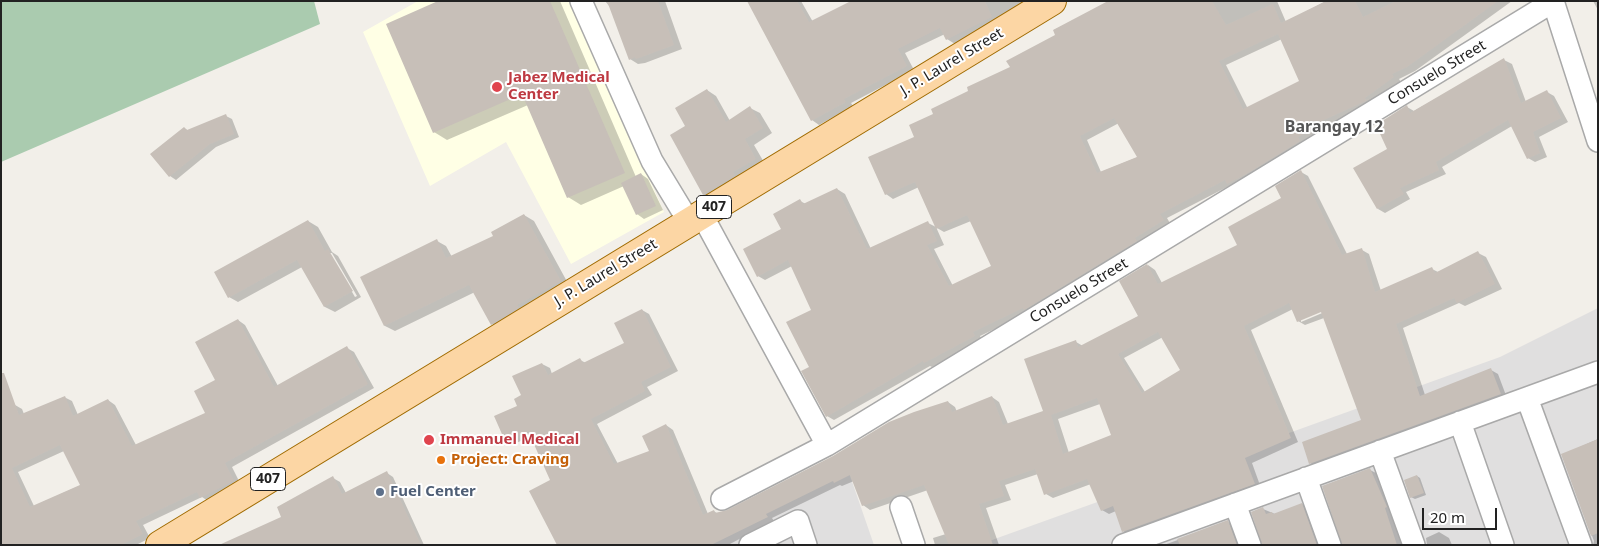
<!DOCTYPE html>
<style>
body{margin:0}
#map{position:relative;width:1599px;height:546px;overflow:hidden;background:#f2efe9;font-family:"Noto Sans",sans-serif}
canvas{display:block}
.frame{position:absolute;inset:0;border:2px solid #222;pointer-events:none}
.scale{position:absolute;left:1422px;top:508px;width:75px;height:22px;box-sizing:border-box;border:2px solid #222;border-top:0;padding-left:6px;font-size:15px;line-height:18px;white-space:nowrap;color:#222;-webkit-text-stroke:4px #fff;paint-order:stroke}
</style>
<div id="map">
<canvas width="1599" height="546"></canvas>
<div class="frame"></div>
<div class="scale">20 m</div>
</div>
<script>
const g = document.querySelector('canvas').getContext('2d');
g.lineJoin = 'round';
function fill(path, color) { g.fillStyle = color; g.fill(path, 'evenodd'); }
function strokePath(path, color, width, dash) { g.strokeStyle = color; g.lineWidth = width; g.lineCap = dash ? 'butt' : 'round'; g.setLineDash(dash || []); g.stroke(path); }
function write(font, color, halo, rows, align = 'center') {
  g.font = font + ' "Noto Sans",sans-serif'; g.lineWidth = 4; g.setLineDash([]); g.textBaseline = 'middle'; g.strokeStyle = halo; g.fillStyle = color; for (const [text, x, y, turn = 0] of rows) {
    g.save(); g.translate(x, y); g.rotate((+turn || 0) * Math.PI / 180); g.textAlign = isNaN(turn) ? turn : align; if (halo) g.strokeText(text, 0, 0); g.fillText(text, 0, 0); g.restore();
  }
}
fill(new Path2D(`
 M 1598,308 L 1598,545 L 978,545 L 1500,357 Z
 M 848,470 L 874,545 L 698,545 Z`), '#e0dfdf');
fill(new Path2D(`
 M 418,1 L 570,1 L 664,212 L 571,264 L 506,142 L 430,186 L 363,32 Z`), '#ffffe5');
fill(new Path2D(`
 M 1,1 L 314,1 L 320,24 L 1,162 Z`), '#aacbaf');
fill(new Path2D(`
 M 441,1 L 560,1 L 636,177 L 641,174 L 648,179 L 663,210 L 644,219 L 637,214 L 624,186 L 581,205 L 568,197 L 528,105 L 447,140 L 434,132 Z
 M 605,1 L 665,1 L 682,49 L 645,63 L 638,64 L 630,59 L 610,7 Z
 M 749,1 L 801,1 L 813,22 L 863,1 L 1033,1 L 999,21 L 955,44 L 947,39 L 945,34 L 905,53 L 914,70 L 851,103 L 853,106 L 819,125 L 812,120 Z
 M 1111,1 L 1277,1 L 1286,22 L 1326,1 L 1512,1 L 1415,71 L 1399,79 L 1401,82 L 1372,102 L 1376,104 L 1322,129 L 1323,132 L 1235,187 L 1231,185 L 1167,218 L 1171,225 L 1030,312 L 980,336 L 982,340 L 932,367 L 930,366 L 834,420 L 827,416 L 810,368 L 813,310 L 792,266 L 765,280 L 758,276 L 800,201 L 806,204 L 837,189 L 845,194 L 871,249 L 928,223 L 936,227 L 944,245 L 934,249 L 953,286 L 992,266 L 971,221 L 944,232 L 937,228 L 919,187 L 893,199 L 886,194 L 916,137 L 935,114 L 1012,68 L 1057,35 L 1054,30 ZM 1282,39 L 1301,81 L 1248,109 L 1226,65 ZM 1119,123 L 1138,157 L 1101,172 L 1087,140 Z
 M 1593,1 L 1598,1 L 1598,10 Z
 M 1504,60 L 1512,64 L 1526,102 L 1547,92 L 1554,96 L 1568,122 L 1539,137 L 1547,157 L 1535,162 L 1528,158 L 1512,126 L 1442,167 L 1446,174 L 1406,192 L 1410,199 L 1385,213 L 1378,209 L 1388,150 L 1407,107 L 1414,111 Z
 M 707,90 L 716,96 L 730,121 L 750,108 L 760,113 L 772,133 L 754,145 L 765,164 L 713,200 L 704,195 L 671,135 L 687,127 Z
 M 226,116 L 232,119 L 239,137 L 216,147 L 176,180 L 170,176 L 152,154 L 184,128 L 189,131 Z
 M 1301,172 L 1308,176 L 1347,254 L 1362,250 L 1369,254 L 1381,291 L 1432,269 L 1438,272 L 1478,253 L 1486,257 L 1502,289 L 1465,306 L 1459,303 L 1403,328 L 1425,395 L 1491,370 L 1498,374 L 1507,398 L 1318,467 L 1310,463 L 1362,420 L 1324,318 L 1305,325 L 1298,321 L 1293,309 L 1251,330 L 1298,442 L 1252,463 L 1261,488 L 1130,535 L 1123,531 L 1116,511 L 1109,514 L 1102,510 L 1091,484 L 1053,498 L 1046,494 L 1038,474 L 1005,485 L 1011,500 L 986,508 L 999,545 L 935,545 L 933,538 L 946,534 L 928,490 L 870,510 L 863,505 L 854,481 L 842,486 L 840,485 L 772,518 L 774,521 L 728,545 L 556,545 L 558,544 L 552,481 L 532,436 L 514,444 L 506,440 L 522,396 L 542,364 L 550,368 L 552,374 L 580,360 L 586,363 L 626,343 L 642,310 L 649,314 L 678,371 L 647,387 L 652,395 L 597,424 L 618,464 L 651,451 L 666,425 L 673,430 L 708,514 L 714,511 L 718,514 L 728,511 L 948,402 L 955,407 L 957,412 L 992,397 L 999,402 L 1008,424 L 1045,412 L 1076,342 L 1083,346 L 1139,316 L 1148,265 L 1155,270 L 1162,283 L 1239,246 L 1283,199 ZM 1326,309 L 1327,311 L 1301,322 L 1301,319 ZM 1163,337 L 1182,371 L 1145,392 L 1124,358 ZM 1100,404 L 1113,436 L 1069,453 L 1058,419 Z
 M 524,215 L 534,221 L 570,287 L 502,329 L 492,324 L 475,292 L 395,331 L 385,326 L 362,278 L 437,241 L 446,246 L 452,257 L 495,236 Z
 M 308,221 L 318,227 L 332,252 L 338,256 L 361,297 L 335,312 L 325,307 L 302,267 L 238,302 L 229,297 ZM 329,253 L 332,253 L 357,296 L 355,297 Z
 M 238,320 L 245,325 L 278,386 L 347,348 L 354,352 L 374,388 L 232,467 L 241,485 L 208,501 L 202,497 L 143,525 L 150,538 L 136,545 L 1,545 L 15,405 L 22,409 L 24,414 L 64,397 L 72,401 L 78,415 L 108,400 L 115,405 L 136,445 L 207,414 ZM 64,451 L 81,485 L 34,506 L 18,472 Z
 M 1598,439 L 1598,545 L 1593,545 L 1594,541 L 1562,455 Z
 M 1370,470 L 1380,475 L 1405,545 L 1343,545 Z
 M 387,473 L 393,477 L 424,545 L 239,545 L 283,518 L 333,478 L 340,482 L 346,493 Z
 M 1417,476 L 1420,478 L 1426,495 L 1415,499 L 1411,497 Z
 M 1302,504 L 1311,510 L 1324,545 L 1263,545 L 1263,509 L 1275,514 Z
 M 1227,522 L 1237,527 L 1245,545 L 1164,545 Z
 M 1439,532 L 1449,538 L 1452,545 L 1427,545 L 1426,538 Z`), '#0003');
fill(new Path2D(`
 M 438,1 L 550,1 L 625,173 L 567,198 L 522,94 L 433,133 L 386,24 Z
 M 607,1 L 658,1 L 674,45 L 636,59 L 635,57 L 629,60 Z
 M 747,1 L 797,1 L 809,22 L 851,1 L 985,1 L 992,17 L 946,40 L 940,28 L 898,49 L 907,66 L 844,99 L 846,102 L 811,121 Z
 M 1108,1 L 1212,1 L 1226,25 L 1273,4 L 1281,23 L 1326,1 L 1355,1 L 1363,17 L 1396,1 L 1498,1 L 1407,67 L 1392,74 L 1394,77 L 1365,98 L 1366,100 L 1370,99 L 1315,124 L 1316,127 L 1298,137 L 1300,141 L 1248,173 L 1227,184 L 1225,180 L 1160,214 L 1164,220 L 1135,238 L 1137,241 L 1024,310 L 1023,308 L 973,332 L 975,336 L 924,363 L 923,361 L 826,417 L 801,371 L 809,367 L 786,322 L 811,310 L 788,260 L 757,277 L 743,249 L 781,229 L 773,214 L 800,199 L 803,204 L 837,188 L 867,249 L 928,221 L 937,241 L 927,245 L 949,286 L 991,266 L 967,215 L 936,229 L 915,182 L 885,195 L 868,157 L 914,137 L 909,125 L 933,114 L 931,109 L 968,91 L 967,87 L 1010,67 L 1006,61 L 1055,35 L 1053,30 ZM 1278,34 L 1299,81 L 1243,109 L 1219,61 ZM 1114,118 L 1137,157 L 1097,173 L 1080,136 Z
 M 1504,58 L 1521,103 L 1547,90 L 1561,118 L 1533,132 L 1540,153 L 1527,159 L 1508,120 L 1436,162 L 1439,170 L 1400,188 L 1404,194 L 1377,209 L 1353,168 L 1387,149 L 1376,125 L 1407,105 L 1410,113 Z
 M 707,89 L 726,122 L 750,106 L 763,128 L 745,139 L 756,159 L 733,172 L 735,176 L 703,195 L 670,135 L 685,126 L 675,108 Z
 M 226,114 L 234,134 L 210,144 L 169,177 L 150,154 L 184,127 L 187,130 Z
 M 1301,170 L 1342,255 L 1362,248 L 1375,292 L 1432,267 L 1435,273 L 1478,251 L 1495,284 L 1457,303 L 1454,298 L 1396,324 L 1420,396 L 1491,368 L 1501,394 L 1309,464 L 1302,442 L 1361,420 L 1321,312 L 1297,322 L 1289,303 L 1244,326 L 1291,438 L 1245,458 L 1255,484 L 1122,532 L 1113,506 L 1101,511 L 1087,479 L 1044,495 L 1035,469 L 999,481 L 1004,496 L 979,504 L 993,545 L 949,545 L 924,485 L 862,506 L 850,475 L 834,483 L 833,481 L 766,514 L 768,517 L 711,545 L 557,545 L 529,491 L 550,480 L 528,431 L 505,441 L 494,416 L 517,406 L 514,399 L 521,395 L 512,376 L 542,363 L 548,375 L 580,358 L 583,363 L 624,343 L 614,323 L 642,309 L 671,367 L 641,382 L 645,391 L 591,419 L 614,464 L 649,451 L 642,436 L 666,424 L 703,515 L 714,510 L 715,513 L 727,510 L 833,456 L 889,422 L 914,412 L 948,401 L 952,412 L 992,396 L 1003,425 L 1043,411 L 1024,359 L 1076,340 L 1078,347 L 1138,316 L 1119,281 L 1147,264 L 1158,284 L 1237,245 L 1228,227 L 1281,198 L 1275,186 ZM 1158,332 L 1180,370 L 1142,393 L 1118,354 ZM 1097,398 L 1111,435 L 1063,454 L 1051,415 Z
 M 641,173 L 656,206 L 636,215 L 621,183 Z
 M 524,214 L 561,281 L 517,305 L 519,308 L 491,325 L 469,285 L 384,326 L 360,277 L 437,239 L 446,258 L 493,236 L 491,232 Z
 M 308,220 L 325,251 L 328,249 L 353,291 L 324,307 L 297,260 L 228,298 L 214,272 Z
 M 238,319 L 274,387 L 347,346 L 368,384 L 225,463 L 234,481 L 200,498 L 197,492 L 136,521 L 143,534 L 121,545 L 1,545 L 1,373 L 4,373 L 19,415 L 65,396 L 73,416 L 108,399 L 132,446 L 205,413 L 194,391 L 215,380 L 195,342 ZM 60,445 L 80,485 L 30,507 L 12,468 Z
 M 1598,439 L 1598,533 L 1591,536 L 1561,454 Z
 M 1370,468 L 1387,507 L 1385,508 L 1397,545 L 1342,545 L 1322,486 Z
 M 387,471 L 421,545 L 219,545 L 281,517 L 277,507 L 333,476 L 342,494 Z
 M 1417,475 L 1424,493 L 1410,498 L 1404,480 Z
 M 1302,503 L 1317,545 L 1262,545 L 1251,512 L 1263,507 L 1266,514 L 1272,512 L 1273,514 Z
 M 1228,520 L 1237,545 L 1180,545 L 1177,539 Z`), '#c7bfb8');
const street = new Path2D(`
 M 581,1 L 652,161 L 689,222
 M 1553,1 L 1598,141
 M 702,215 L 827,445
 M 1527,398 L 1581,545
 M 1460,422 L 1503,545
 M 1380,451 L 1414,545
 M 1306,478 L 1330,545
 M 722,499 L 827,445 L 1554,1
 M 1235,504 L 1250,545
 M 901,507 L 914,545
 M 750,545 L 798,521 L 806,545
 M 1123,545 L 1598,372`);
const primary = new Path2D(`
 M 160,545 L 1052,1`);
strokePath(street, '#a9a9a9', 24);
strokePath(primary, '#a06b00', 30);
strokePath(street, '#fff', 21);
strokePath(primary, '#fcd6a4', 28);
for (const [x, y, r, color] of [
 [497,87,6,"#e0444e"],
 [429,440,6,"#e0444e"],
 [441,460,5,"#e8710a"],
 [380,492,5,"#5c6f8a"]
]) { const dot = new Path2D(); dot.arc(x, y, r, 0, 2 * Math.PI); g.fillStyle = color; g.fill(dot); strokePath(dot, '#fff', 2); }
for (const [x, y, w] of [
 [714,207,35],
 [268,479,35]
]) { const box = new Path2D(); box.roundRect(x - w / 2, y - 11.5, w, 23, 4); g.fillStyle = '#fff'; g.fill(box); strokePath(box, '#222', 1); }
write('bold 14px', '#222', null, [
 ["407",714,207],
 ["407",268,479]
]);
write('15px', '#222', '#fff', [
 ["J. P. Laurel Street",952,62,-31],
 ["Consuelo Street",1437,73,-31],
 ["J. P. Laurel Street",606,273,-31],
 ["Consuelo Street",1079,291,-31]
]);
write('bold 15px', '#be3a42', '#fff', [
 ["Jabez Medical",508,78],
 ["Center",508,95],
 ["Immanuel Medical",440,440]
], 'left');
write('bold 15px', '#c56008', '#fff', [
 ["Project: Craving",451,460]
], 'left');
write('bold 15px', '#4e5e75', '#fff', [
 ["Fuel Center",390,492]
], 'left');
write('bold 16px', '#555', '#fff', [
 ["Barangay 12",1334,127]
]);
</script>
